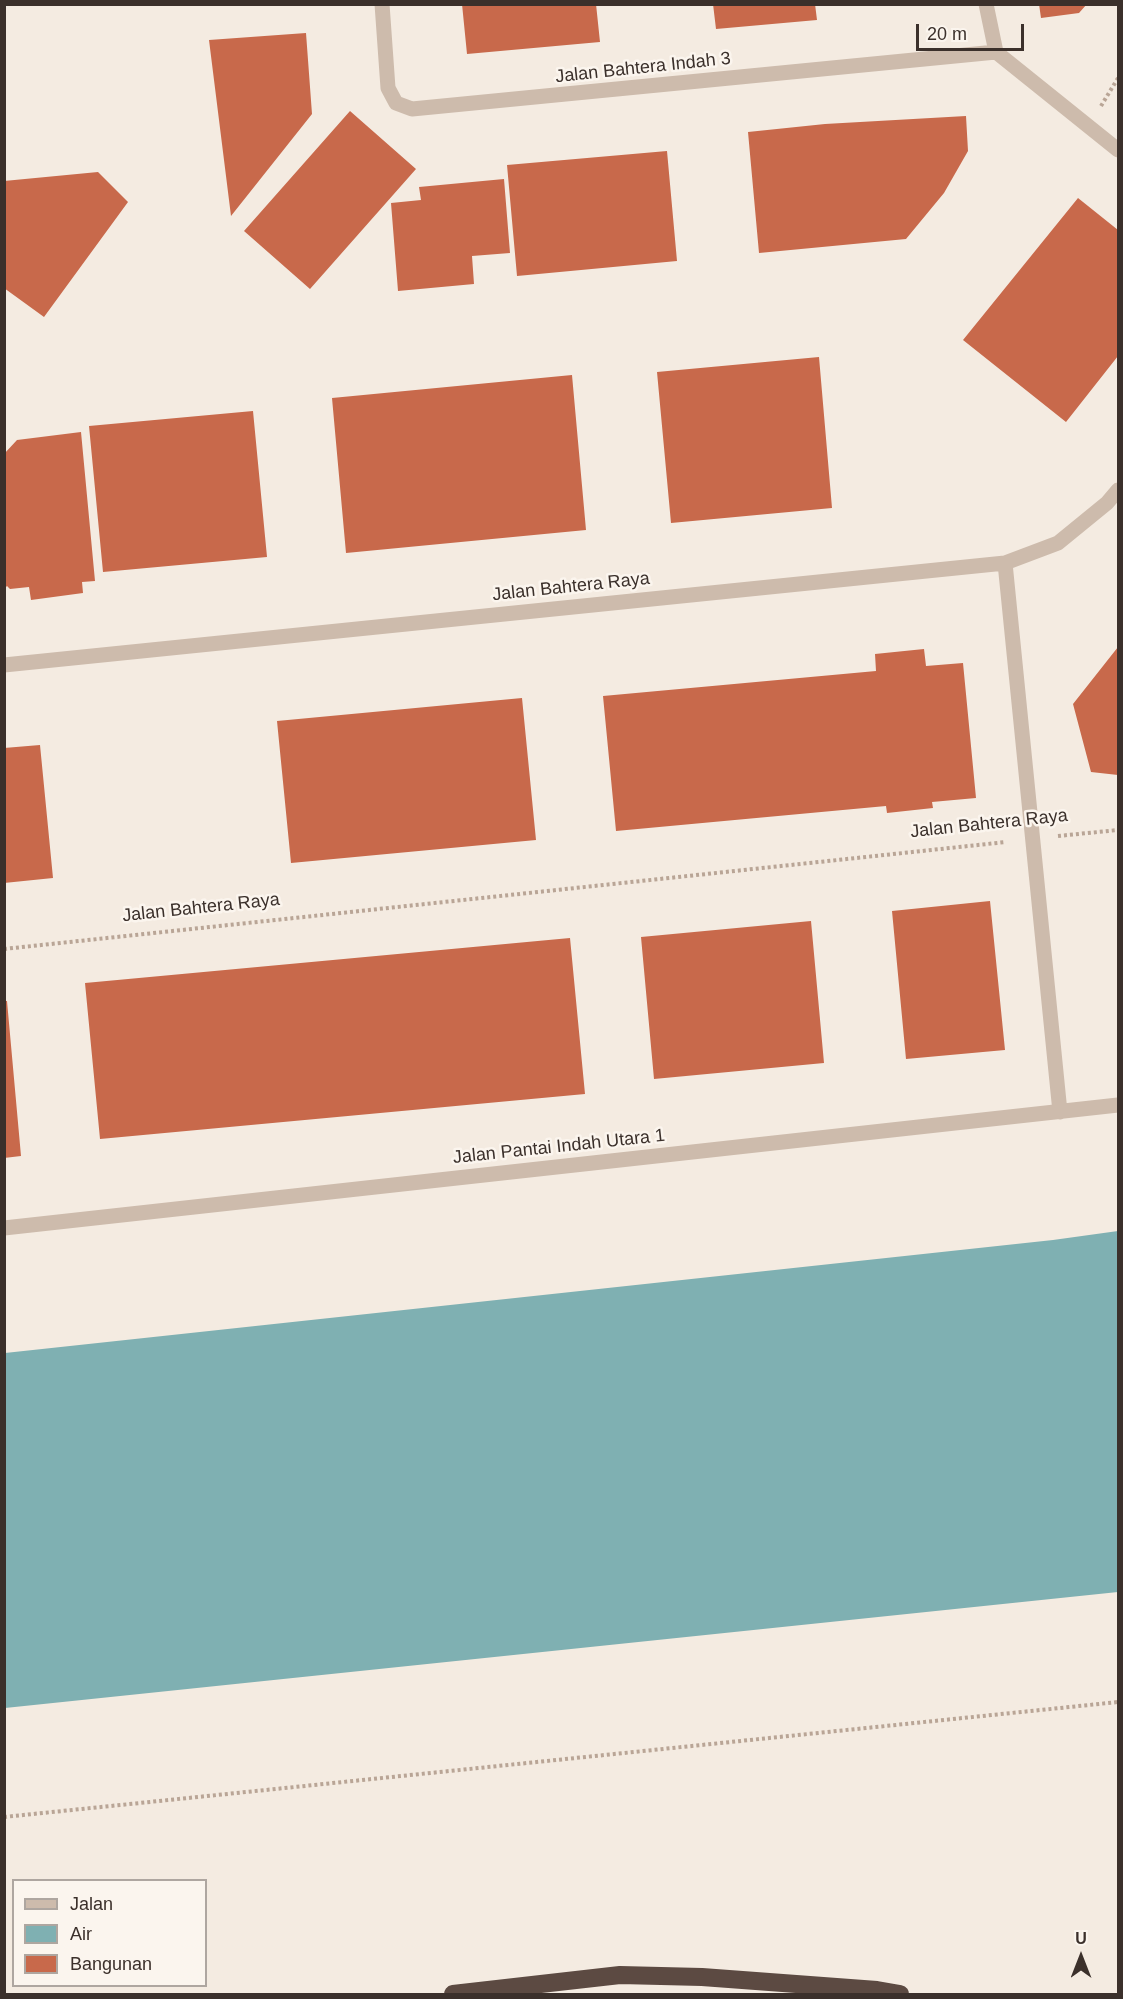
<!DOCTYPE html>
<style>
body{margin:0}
#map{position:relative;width:1123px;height:1999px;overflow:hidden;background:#f4ebe1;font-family:Arial,sans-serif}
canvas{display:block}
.frame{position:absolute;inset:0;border:6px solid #3b302b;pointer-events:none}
.legend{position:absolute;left:12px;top:1879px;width:195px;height:108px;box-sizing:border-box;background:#fbf5ee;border:2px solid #aea6a0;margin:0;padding:8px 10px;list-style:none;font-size:18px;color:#3b302b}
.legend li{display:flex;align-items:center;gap:12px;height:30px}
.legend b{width:30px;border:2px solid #aea6a0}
.north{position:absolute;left:1051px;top:1927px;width:60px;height:60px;-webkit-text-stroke:4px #fbf5ee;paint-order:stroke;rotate:0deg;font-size:16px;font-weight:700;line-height:24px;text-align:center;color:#3b302b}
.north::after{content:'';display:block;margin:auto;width:21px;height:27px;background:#3b302b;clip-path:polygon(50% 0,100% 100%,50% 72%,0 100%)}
.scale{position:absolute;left:916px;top:24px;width:108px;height:27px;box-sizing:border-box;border:3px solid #3b302b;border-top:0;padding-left:8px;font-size:18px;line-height:21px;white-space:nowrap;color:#3b302b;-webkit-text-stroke:4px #fbf5ee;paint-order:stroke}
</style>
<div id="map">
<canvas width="1123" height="1999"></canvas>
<div class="frame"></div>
<ul class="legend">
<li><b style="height:8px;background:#cdbbac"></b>Jalan</li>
<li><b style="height:16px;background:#7fb0b2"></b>Air</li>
<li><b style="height:16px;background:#c8694b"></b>Bangunan</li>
</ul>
<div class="north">U</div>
<div class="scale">20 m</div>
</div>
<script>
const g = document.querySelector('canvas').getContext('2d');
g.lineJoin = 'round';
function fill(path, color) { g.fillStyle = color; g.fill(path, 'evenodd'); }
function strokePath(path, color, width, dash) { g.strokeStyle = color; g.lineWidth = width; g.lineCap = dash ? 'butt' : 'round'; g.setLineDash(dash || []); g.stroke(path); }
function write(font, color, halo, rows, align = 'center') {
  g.font = font + ' Arial,sans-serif'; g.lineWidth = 5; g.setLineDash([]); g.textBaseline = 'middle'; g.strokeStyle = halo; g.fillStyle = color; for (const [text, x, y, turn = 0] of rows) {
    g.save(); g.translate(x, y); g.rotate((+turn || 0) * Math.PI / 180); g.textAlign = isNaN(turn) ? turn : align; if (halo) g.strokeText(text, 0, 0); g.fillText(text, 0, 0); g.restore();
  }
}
fill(new Path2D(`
 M 1118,1231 L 1118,1592 L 5,1708 L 5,1353 L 1053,1240 Z`), '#7fb0b2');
fill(new Path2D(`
 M 462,4 L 596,4 L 600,42 L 467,54 Z
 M 713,4 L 815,4 L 817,20 L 716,29 Z
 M 1039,4 L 1087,4 L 1079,13 L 1041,18 Z
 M 306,33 L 312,114 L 231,216 L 209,40 Z
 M 350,111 L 416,169 L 310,289 L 244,231 Z
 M 966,116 L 968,151 L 944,193 L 906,239 L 759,253 L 748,132 L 825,124 Z
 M 667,151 L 677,261 L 517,276 L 507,165 Z
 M 98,172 L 128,202 L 44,317 L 4,288 L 4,181 Z
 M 504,179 L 510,253 L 472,256 L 474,284 L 398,291 L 391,203 L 421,200 L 419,187 Z
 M 1078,198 L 1118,230 L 1118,356 L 1066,422 L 963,340 Z
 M 819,357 L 832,508 L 671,523 L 657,372 Z
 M 572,375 L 586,530 L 346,553 L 332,398 Z
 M 253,411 L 267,557 L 103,572 L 89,426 Z
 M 81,432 L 95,581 L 82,582 L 83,593 L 31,600 L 29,587 L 10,589 L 7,586 L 4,589 L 4,454 L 17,440 Z
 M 1118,647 L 1118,775 L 1091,772 L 1073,704 Z
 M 924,649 L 926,666 L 963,663 L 976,798 L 932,802 L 933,808 L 887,813 L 886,806 L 616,831 L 603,696 L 876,671 L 875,654 Z
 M 522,698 L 536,840 L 291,863 L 277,721 Z
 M 40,745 L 53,878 L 4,883 L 4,748 Z
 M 990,901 L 1005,1050 L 906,1059 L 892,911 Z
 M 811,921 L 824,1063 L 654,1079 L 641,937 Z
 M 570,938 L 585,1094 L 100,1139 L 85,983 Z
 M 4,1001 L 7,1001 L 21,1156 L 4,1158 Z`), '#c8694b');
strokePath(new Path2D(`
 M 1101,106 L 1118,78
 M 1058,836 L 1118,830
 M 4,949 L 1006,842
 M 4,1817 L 1118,1702`), '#b9a596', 4, [3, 3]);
strokePath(new Path2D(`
 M 382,4 L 388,88 L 396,103 L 412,109 L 996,52
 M 986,4 L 996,52 L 1118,150
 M 1005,563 L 1060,1112
 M 4,665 L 1005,563 L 1058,543 L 1107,503 L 1118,490
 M 4,1228 L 1118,1105`), '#cdbbac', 15);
strokePath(new Path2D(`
 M 453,1994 L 620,1975 L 702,1977 L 877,1990 L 900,1994`), '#5c4a42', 18);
write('18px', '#3b302b', '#fbf5ee', [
 ["Jalan Bahtera Indah 3",643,68,-6],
 ["Jalan Bahtera Raya",571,587,-6],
 ["Jalan Bahtera Raya",989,824,-6],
 ["Jalan Bahtera Raya",201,908,-6],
 ["Jalan Pantai Indah Utara 1",559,1147,-6]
]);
</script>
